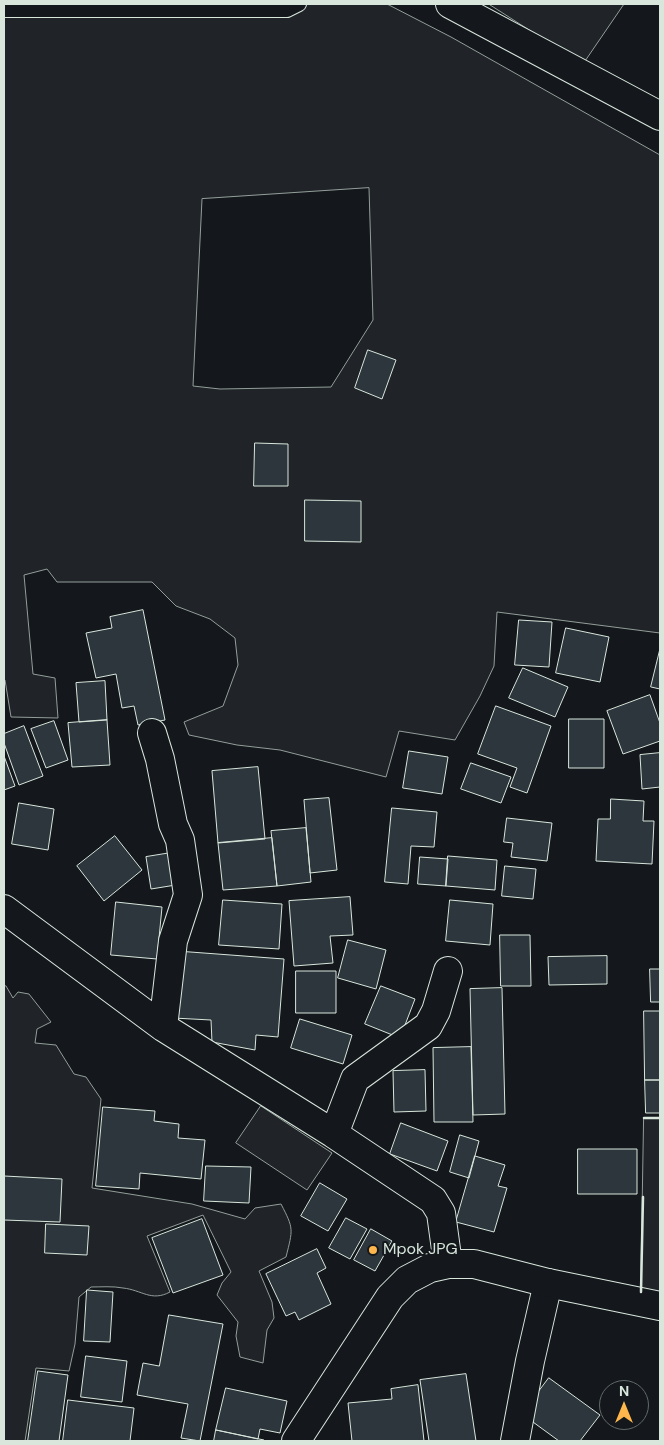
<!DOCTYPE html>
<style>
body{margin:0}
#map{position:relative;width:664px;height:1445px;overflow:hidden;background:#14181c;font-family:"DM Sans",sans-serif}
canvas{display:block}
.frame{position:absolute;inset:0;border:5px solid #d8e6dc;pointer-events:none}
.north{position:absolute;left:599px;top:1380px;width:50px;height:50px;box-sizing:border-box;background:#14181c;border:1px solid #626a69;border-radius:50%;rotate:0deg;font-size:14px;font-weight:700;line-height:20px;text-align:center;color:#d8e6dc}
.north::after{content:'';display:block;margin:auto;width:18px;height:22px;background:#ffb74d;clip-path:polygon(50% 0,100% 100%,50% 72%,0 100%)}
</style>
<div id="map">
<canvas width="664" height="1445"></canvas>
<div class="frame"></div>
<div class="north">N</div>
</div>
<script>
const g = document.querySelector('canvas').getContext('2d');
g.lineJoin = 'round';
function fill(path, color) { g.fillStyle = color; g.fill(path, 'evenodd'); }
function strokePath(path, color, width, dash) { g.strokeStyle = color; g.lineWidth = width; g.lineCap = dash ? 'butt' : 'round'; g.setLineDash(dash || []); g.stroke(path); }
function write(font, color, halo, rows, align = 'center') {
  g.font = font + ' "DM Sans",sans-serif'; g.lineWidth = 4; g.setLineDash([]); g.textBaseline = 'middle'; g.strokeStyle = halo; g.fillStyle = color; for (const [text, x, y, turn = 0] of rows) {
    g.save(); g.translate(x, y); g.rotate((+turn || 0) * Math.PI / 180); g.textAlign = isNaN(turn) ? turn : align; if (halo) g.strokeText(text, 0, 0); g.fillText(text, 0, 0); g.restore();
  }
}
const green = new Path2D(`
 M 4,4 L 387,4 L 451,37 L 660,155 L 660,633 L 497,612 L 494,666 L 480,696 L 455,740 L 399,731 L 386,777 L 280,750 L 237,745 L 189,735 L 184,722 L 223,706 L 238,665 L 235,638 L 210,619 L 176,606 L 152,582 L 57,582 L 47,569 L 24,575 L 33,674 L 55,678 L 58,718 L 11,717 L 5,680 L 4,680 ZM 369,188 L 373,320 L 331,387 L 220,389 L 193,386 L 202,199 Z
 M 489,4 L 624,4 L 583,64 Z
 M 6,986 L 13,998 L 18,992 L 29,994 L 51,1022 L 37,1029 L 35,1043 L 56,1045 L 74,1074 L 86,1077 L 101,1099 L 92,1188 L 192,1204 L 245,1219 L 255,1208 L 281,1204 C 294,1229 293,1229 286,1257 L 259,1271 L 272,1302 L 274,1318 L 267,1330 L 263,1363 L 240,1357 L 236,1336 L 238,1322 L 217,1295 L 222,1283 L 231,1272 L 203,1215 L 147,1236 L 170,1292 C 151,1302 142,1290 123,1288 C 113,1286 101,1287 91,1287 L 79,1297 L 75,1344 L 69,1371 L 36,1368 L 25,1441 L 4,1441 L 4,987 Z
 M 261,1106 L 332,1153 L 307,1190 L 236,1143 Z
 M 644,1118 L 660,1118 L 660,1296 L 641,1294 Z`);
fill(green, '#202428');
strokePath(green, '#939e99', 1);
const building = new Path2D(`
 M 368,350 L 396,360 L 382,399 L 355,388 Z
 M 255,443 L 288,444 L 288,486 L 254,486 Z
 M 305,500 L 361,501 L 361,542 L 305,541 Z
 M 143,610 L 165,720 L 138,725 L 134,706 L 122,708 L 116,674 L 96,678 L 86,633 L 112,628 L 110,617 Z
 M 519,620 L 552,622 L 549,667 L 515,665 Z
 M 566,628 L 609,637 L 600,682 L 556,673 Z
 M 660,649 L 660,689 L 651,687 Z
 M 523,668 L 568,687 L 555,717 L 509,698 Z
 M 105,681 L 107,720 L 79,722 L 76,683 Z
 M 650,695 L 660,723 L 660,741 L 623,754 L 607,711 Z
 M 496,706 L 551,726 L 527,793 L 510,787 L 517,768 L 478,754 Z
 M 569,719 L 604,719 L 604,768 L 569,768 Z
 M 107,720 L 110,765 L 72,767 L 68,723 Z
 M 54,721 L 68,760 L 46,768 L 31,729 Z
 M 24,726 L 43,776 L 19,785 L 4,743 L 4,734 Z
 M 409,751 L 448,757 L 442,794 L 403,788 Z
 M 660,753 L 660,787 L 642,789 L 640,755 Z
 M 4,756 L 15,786 L 4,790 Z
 M 471,763 L 511,777 L 501,803 L 461,789 Z
 M 258,767 L 265,839 L 218,843 L 212,771 Z
 M 329,798 L 337,870 L 310,873 L 304,800 Z
 M 611,799 L 644,801 L 643,821 L 654,821 L 652,864 L 596,861 L 598,819 L 610,819 Z
 M 19,803 L 54,809 L 48,850 L 12,844 Z
 M 392,808 L 437,812 L 434,847 L 411,846 L 408,884 L 385,882 Z
 M 507,818 L 552,823 L 547,861 L 511,857 L 513,843 L 504,842 Z
 M 306,828 L 311,882 L 277,886 L 271,831 Z
 M 115,836 L 142,870 L 104,901 L 77,866 Z
 M 272,838 L 277,886 L 223,890 L 218,843 Z
 M 177,852 L 182,884 L 151,889 L 146,857 Z
 M 448,856 L 497,860 L 495,890 L 446,886 Z
 M 420,857 L 448,859 L 446,886 L 418,884 Z
 M 505,866 L 536,869 L 533,899 L 502,896 Z
 M 350,897 L 353,935 L 330,936 L 333,963 L 294,966 L 289,901 Z
 M 223,900 L 282,904 L 279,949 L 219,945 Z
 M 450,900 L 493,904 L 490,945 L 446,941 Z
 M 116,902 L 162,907 L 157,959 L 111,955 Z
 M 500,935 L 530,935 L 531,986 L 501,986 Z
 M 348,940 L 386,950 L 376,989 L 338,978 Z
 M 177,951 L 284,959 L 278,1037 L 256,1035 L 255,1050 L 212,1042 L 211,1020 L 173,1018 Z
 M 607,956 L 607,984 L 549,985 L 548,957 Z
 M 650,969 L 660,969 L 660,1002 L 651,1002 Z
 M 296,971 L 336,971 L 336,1013 L 296,1013 Z
 M 381,986 L 415,999 L 400,1038 L 365,1024 Z
 M 502,988 L 505,1114 L 473,1115 L 470,989 Z
 M 644,1011 L 660,1011 L 660,1080 L 645,1080 Z
 M 300,1019 L 352,1035 L 343,1064 L 291,1048 Z
 M 471,1047 L 473,1122 L 434,1122 L 433,1048 Z
 M 425,1070 L 426,1111 L 394,1112 L 393,1071 Z
 M 645,1080 L 660,1080 L 660,1113 L 646,1113 Z
 M 103,1107 L 155,1111 L 154,1121 L 179,1124 L 178,1138 L 205,1140 L 201,1179 L 140,1173 L 139,1189 L 96,1186 Z
 M 401,1123 L 448,1141 L 437,1171 L 390,1154 Z
 M 460,1135 L 479,1141 L 469,1178 L 450,1172 Z
 M 578,1149 L 637,1149 L 637,1194 L 578,1194 Z
 M 475,1156 L 505,1165 L 498,1186 L 507,1188 L 494,1232 L 456,1222 Z
 M 206,1166 L 251,1167 L 249,1203 L 204,1201 Z
 M 4,1176 L 62,1179 L 60,1222 L 4,1220 Z
 M 320,1183 L 347,1199 L 328,1231 L 301,1216 Z
 M 346,1218 L 367,1229 L 350,1259 L 329,1248 Z
 M 202,1219 L 223,1275 L 173,1293 L 152,1238 Z
 M 46,1224 L 89,1226 L 87,1255 L 45,1253 Z
 M 371,1229 L 392,1241 L 375,1271 L 354,1260 Z
 M 317,1249 L 326,1268 L 317,1273 L 331,1304 L 299,1320 L 295,1312 L 286,1316 L 266,1274 Z
 M 87,1290 L 113,1292 L 110,1342 L 84,1341 Z
 M 169,1315 L 223,1324 L 200,1441 L 181,1438 L 188,1404 L 137,1395 L 143,1363 L 159,1366 Z
 M 86,1356 L 127,1361 L 122,1402 L 81,1397 Z
 M 38,1371 L 68,1375 L 59,1441 L 28,1441 Z
 M 466,1374 L 476,1441 L 429,1441 L 420,1380 Z
 M 549,1378 L 600,1415 L 580,1441 L 559,1441 L 522,1414 Z
 M 418,1385 L 424,1441 L 352,1441 L 348,1403 L 392,1399 L 391,1389 Z
 M 226,1388 L 287,1401 L 280,1433 L 260,1429 L 258,1439 L 216,1430 Z
 M 68,1400 L 134,1408 L 130,1441 L 63,1441 Z
 M 216,1430 L 264,1440 L 263,1441 L 214,1441 Z`);
fill(building, '#2c363c');
strokePath(building, '#d8e6dc', 1);
const lane = new Path2D(`
 M 4,10 L 287,10 L 299,4`);
const street = new Path2D(`
 M 450,4 L 660,116
 M 152,733 L 160,759 L 173,824 L 180,840 L 188,895 L 173,941 L 163,1027
 M 4,909 L 163,1027 L 334,1134 L 433,1200 L 441,1213 L 448,1264
 M 334,1134 L 355,1079 L 428,1026 L 436,1011 L 448,971
 M 515,1441 L 530,1361 L 548,1283`);
const secondary = new Path2D(`
 M 296,1441 L 390,1297 L 407,1280 L 430,1268 L 448,1264 L 474,1264 L 548,1283 L 660,1306`);
strokePath(lane, '#d8e6dc', 16);
strokePath(street, '#d8e6dc', 30);
strokePath(secondary, '#d8e6dc', 30);
strokePath(lane, '#14181c', 14);
strokePath(street, '#14181c', 28);
strokePath(secondary, '#14181c', 28);
strokePath(new Path2D(`
 M 644,1118 L 660,1118
 M 641,1292 L 643,1197`), '#d8e6dc', 2.5);
for (const [x, y, r, color] of [
 [373,1250,5,"#ffb74d"]
]) { const dot = new Path2D(); dot.arc(x, y, r, 0, 2 * Math.PI); g.fillStyle = color; g.fill(dot); strokePath(dot, '#14181c', 2); }
write('16px', '#d8e6dc', '#14181c', [
 ["Mpok JPG",383,1250]
], 'left');
</script>
